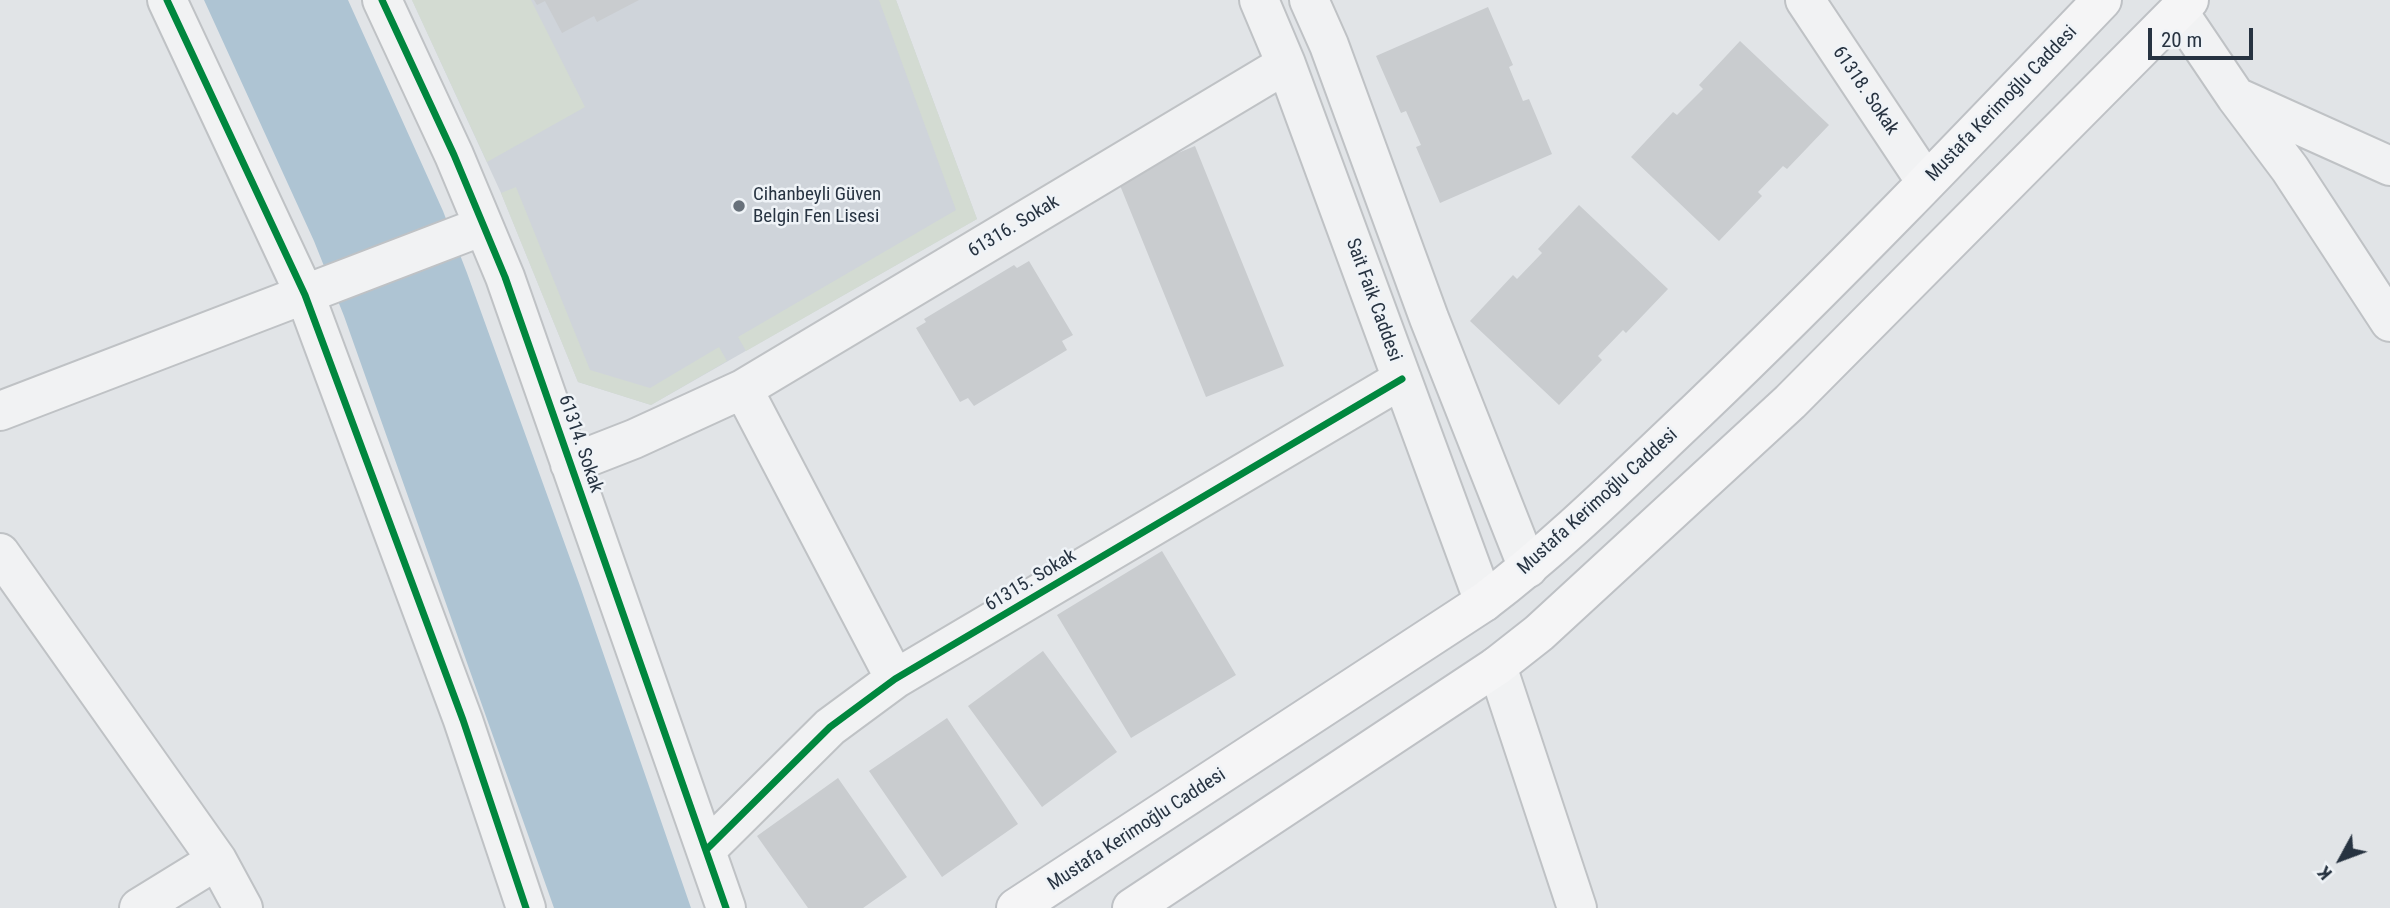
<!DOCTYPE html>
<meta charset="utf-8">
<style>
body{margin:0}
#map{position:relative;width:2390px;height:908px;overflow:hidden;background:#e1e4e7;font-family:"Roboto Condensed",sans-serif}
canvas{display:block}
.north{position:absolute;left:2306px;top:824px;width:70px;height:70px;-webkit-text-stroke:5px #eff3f7;paint-order:stroke;rotate:229deg;font-size:19px;font-weight:700;line-height:28px;text-align:center;color:#273341}
.north::after{content:'';display:block;margin:auto;width:24px;height:32px;background:#273341;clip-path:polygon(50% 0,100% 100%,50% 72%,0 100%)}
.scale{position:absolute;left:2148px;top:28px;width:105px;height:32px;box-sizing:border-box;border:4px solid #273341;border-top:0;padding-left:9px;font-size:21px;line-height:24px;white-space:nowrap;color:#273341;-webkit-text-stroke:5px #eff3f7;paint-order:stroke}
</style>
<div id="map">
<canvas width="2390" height="908"></canvas>
<div class="north">K</div>
<div class="scale">20 m</div>
</div>
<script>
const g = document.querySelector('canvas').getContext('2d');
g.lineJoin = 'round';
function fill(path, color) { g.fillStyle = color; g.fill(path, 'evenodd'); }
function strokePath(path, color, width, dash) { g.strokeStyle = color; g.lineWidth = width; g.lineCap = dash ? 'butt' : 'round'; g.setLineDash(dash || []); g.stroke(path); }
function write(font, color, halo, rows, align = 'center') {
  g.font = font + ' "Roboto Condensed",sans-serif'; g.lineWidth = 5; g.setLineDash([]); g.textBaseline = 'middle'; g.strokeStyle = halo; g.fillStyle = color; for (const [text, x, y, turn = 0] of rows) {
    g.save(); g.translate(x, y); g.rotate((+turn || 0) * Math.PI / 180); g.textAlign = isNaN(turn) ? turn : align; if (halo) g.strokeText(text, 0, 0); g.fillText(text, 0, 0); g.restore();
  }
}
fill(new Path2D(`
 M 412,0 L 896,0 L 977,219 L 651,405 L 578,382 L 501,193 Z`), '#cfd4da');
fill(new Path2D(`
 M 412,0 L 531,0 L 585,107 L 487,162 Z
 M 879,0 L 896,0 L 977,219 L 746,351 L 738,337 L 956,210 Z
 M 516,187 L 590,370 L 650,388 L 719,347 L 727,361 L 651,405 L 578,382 L 501,193 Z`), '#d3dbd2');
fill(new Path2D(`
 M 204,0 L 348,0 L 443,211 L 467,273 L 580,586 L 691,908 L 554,908 L 344,316 L 314,241 Z`), '#aec4d3');
fill(new Path2D(`
 M 534,0 L 639,0 L 597,22 L 594,16 L 562,33 L 545,1 L 537,5 Z
 M 1488,7 L 1513,65 L 1509,67 L 1523,101 L 1529,99 L 1552,154 L 1440,203 L 1416,147 L 1421,145 L 1406,111 L 1401,113 L 1376,56 Z
 M 1740,41 L 1829,125 L 1787,169 L 1783,166 L 1758,192 L 1762,196 L 1719,241 L 1631,157 L 1673,112 L 1677,115 L 1703,89 L 1699,85 Z
 M 1195,146 L 1284,366 L 1206,397 L 1117,178 Z
 M 1579,205 L 1668,289 L 1626,333 L 1623,330 L 1598,356 L 1602,360 L 1559,405 L 1470,321 L 1513,275 L 1517,279 L 1542,253 L 1538,249 Z
 M 1029,261 L 1073,335 L 1062,341 L 1067,350 L 974,406 L 968,398 L 960,402 L 916,328 L 926,322 L 924,319 L 1014,265 L 1017,268 Z
 M 1162,551 L 1236,675 L 1131,738 L 1057,615 Z
 M 1043,651 L 1117,752 L 1042,807 L 968,706 Z
 M 947,718 L 1018,824 L 942,877 L 869,771 Z
 M 838,778 L 907,877 L 863,908 L 808,908 L 757,836 Z`), '#c9cccf');
const minor = new Path2D(`
 M 167,0 L 305,295 L 463,720 L 526,908
 M 382,0 L 454,155 L 505,277 L 726,908
 M 1259,0 L 1286,64 L 1484,602
 M 1309,0 L 1329,45 L 1429,318 L 1528,568
 M 1805,0 L 1926,182
 M 2178,11 L 2236,97 L 2290,169 L 2390,322
 M 2241,99 L 2390,166
 M 743,389 L 895,679
 M 0,411 L 483,226
 M 570,464 L 634,439 L 743,389 L 1286,64
 M 0,553 L 217,860 L 243,908
 M 1497,666 L 1577,908
 M 706,850 L 830,727 L 895,679 L 1402,379
 M 139,908 L 217,860`);
const major = new Path2D(`
 M 1016,908 L 1484,602 C 1560,544 1627,477 1697,411 C 1836,278 1969,139 2102,0
 M 1132,908 L 1497,666 L 1539,633 L 1790,402 L 2189,0`);
strokePath(minor, '#bfc2c5', 42);
strokePath(major, '#bec1c5', 42);
strokePath(minor, '#f1f2f3', 38);
strokePath(major, '#f5f5f6', 38);
strokePath(new Path2D(`
 M 167,0 L 305,295 L 463,720 L 526,908
 M 382,0 L 454,155 L 505,277 L 726,908
 M 706,850 L 830,727 L 895,679 L 1402,379`), '#00873e', 7);
for (const [x, y, r, color] of [
 [739,206,7,"#68717b"]
]) { const dot = new Path2D(); dot.arc(x, y, r, 0, 2 * Math.PI); g.fillStyle = color; g.fill(dot); strokePath(dot, '#eff3f7', 2.5); }
write('19px', '#273341', '#eff3f7', [
 ["61318. Sokak",1865,91,56],
 ["Mustafa Kerimoğlu Caddesi",2002,104,-46],
 ["61316. Sokak",1014,227,-31],
 ["Sait Faik Caddesi",1373,300,70],
 ["61314. Sokak",580,444,71],
 ["Mustafa Kerimoğlu Caddesi",1598,502,-42],
 ["61315. Sokak",1031,581,-31],
 ["Mustafa Kerimoğlu Caddesi",1137,830,-33]
]);
write('19px', '#273341', '#eff3f7', [
 ["Cihanbeyli Güven",753,195],
 ["Belgin Fen Lisesi",753,217]
], 'left');
</script>
